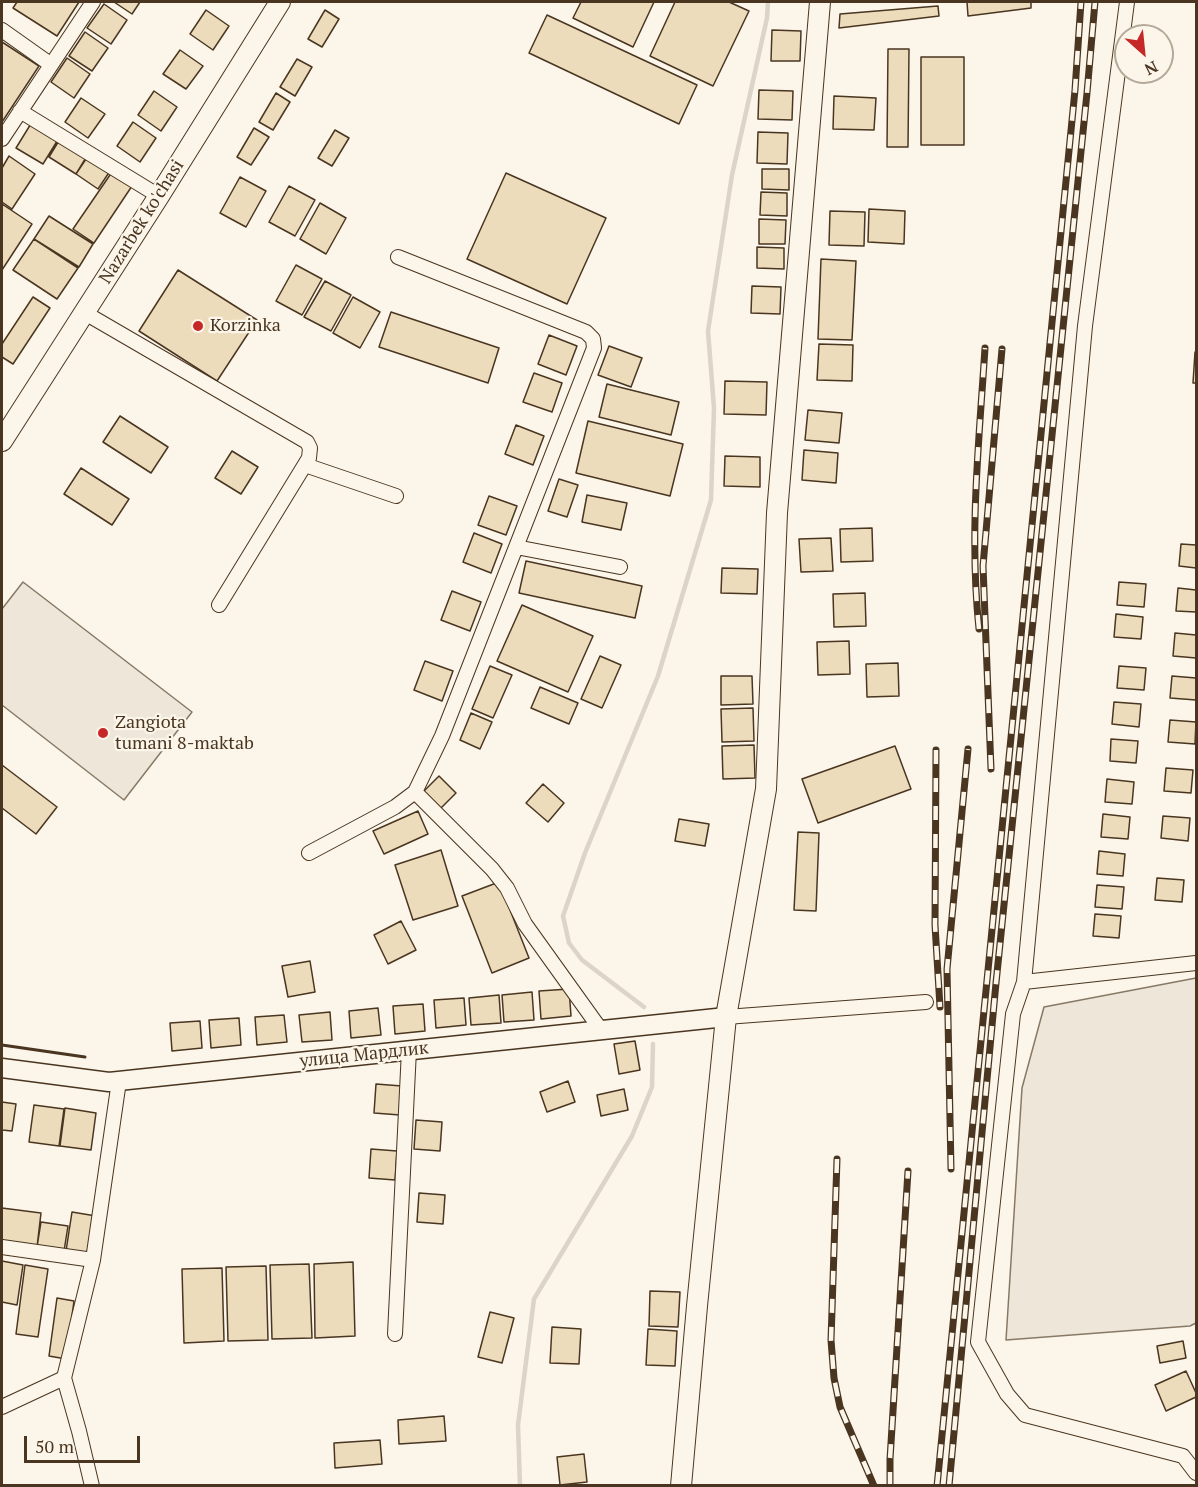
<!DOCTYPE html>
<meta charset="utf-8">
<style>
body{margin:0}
#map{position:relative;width:1198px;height:1487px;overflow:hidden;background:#fbf6e9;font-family:"PT Serif",serif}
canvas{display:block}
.frame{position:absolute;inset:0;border:3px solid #4a3520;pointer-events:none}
.north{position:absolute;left:1114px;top:24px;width:60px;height:60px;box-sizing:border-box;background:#fbf6e9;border:2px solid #b4a999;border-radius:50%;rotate:153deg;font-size:16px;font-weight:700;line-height:24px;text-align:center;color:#4a3520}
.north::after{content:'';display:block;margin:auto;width:21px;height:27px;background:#c62828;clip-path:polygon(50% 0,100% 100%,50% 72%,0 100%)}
.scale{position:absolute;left:24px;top:1436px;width:116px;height:27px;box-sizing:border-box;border:3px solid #4a3520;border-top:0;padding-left:8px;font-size:18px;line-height:21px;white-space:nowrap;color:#4a3520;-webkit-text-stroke:4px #fbf6e9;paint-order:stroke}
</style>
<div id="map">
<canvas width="1198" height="1487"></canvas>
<div class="frame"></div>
<div class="north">N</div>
<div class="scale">50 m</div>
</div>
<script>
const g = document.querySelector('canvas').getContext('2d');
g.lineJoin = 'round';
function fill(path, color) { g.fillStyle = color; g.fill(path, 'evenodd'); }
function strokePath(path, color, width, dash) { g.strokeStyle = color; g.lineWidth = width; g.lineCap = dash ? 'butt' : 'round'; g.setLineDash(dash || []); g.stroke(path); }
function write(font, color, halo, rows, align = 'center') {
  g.font = font + ' "PT Serif",serif'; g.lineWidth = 4.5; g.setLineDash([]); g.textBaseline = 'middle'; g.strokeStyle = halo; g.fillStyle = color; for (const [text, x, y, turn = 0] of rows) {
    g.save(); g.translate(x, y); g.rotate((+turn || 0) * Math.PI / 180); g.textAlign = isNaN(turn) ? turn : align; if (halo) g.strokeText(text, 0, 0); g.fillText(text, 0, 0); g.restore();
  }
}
const green = new Path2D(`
 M 23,582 L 192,712 L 124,800 L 2,705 L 2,609 Z
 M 1196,978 L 1196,1323 L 1190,1326 L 1006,1340 L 1022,1088 L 1044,1007 Z`);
fill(green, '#ede6d9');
strokePath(green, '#887966', 1.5);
strokePath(new Path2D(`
 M 644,1007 L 582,960 L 569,943 L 563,916 L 585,853 L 658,676 L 711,500 L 714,408 L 708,331 L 732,175 L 767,18 L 768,2
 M 520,1486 L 518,1425 L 534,1299 L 632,1136 L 652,1087 L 653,1044`), '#dcd4c6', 4.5);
const building = new Path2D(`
 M 17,2 L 79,2 L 57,36 L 13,8 Z
 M 114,2 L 140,2 L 132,14 Z
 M 581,2 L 654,2 L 633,47 L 573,18 Z
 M 675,2 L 729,2 L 749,11 L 713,86 L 650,56 Z
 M 967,2 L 1031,2 L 1031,8 L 968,16 Z
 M 104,4 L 127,20 L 111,44 L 87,28 Z
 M 938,6 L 939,16 L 839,28 L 840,14 Z
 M 206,10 L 229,26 L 213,50 L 190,34 Z
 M 325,10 L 339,19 L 322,47 L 308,39 Z
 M 547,15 L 697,85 L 679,124 L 529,53 Z
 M 772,30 L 801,31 L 800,61 L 771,61 Z
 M 85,32 L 108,48 L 92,71 L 69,56 Z
 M 2,42 L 39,66 L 2,122 Z
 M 888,49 L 909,49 L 908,147 L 887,147 Z
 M 180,50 L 203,66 L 186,89 L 163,74 Z
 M 921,57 L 964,57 L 964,145 L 921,145 Z
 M 67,58 L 90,74 L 74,98 L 51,82 Z
 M 297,59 L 312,67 L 295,96 L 280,87 Z
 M 759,90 L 793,91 L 792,120 L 758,119 Z
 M 154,91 L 177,107 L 161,131 L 138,115 Z
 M 276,93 L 290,102 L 273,130 L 259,122 Z
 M 834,96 L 876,98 L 874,130 L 833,129 Z
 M 81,98 L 105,114 L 88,138 L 65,122 Z
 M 32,122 L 59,138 L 43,164 L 16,148 Z
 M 133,122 L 156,138 L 140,162 L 117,146 Z
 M 254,128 L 269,137 L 251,165 L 237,157 Z
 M 335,130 L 349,138 L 332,166 L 318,158 Z
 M 758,132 L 788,133 L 787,164 L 757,163 Z
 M 60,139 L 87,156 L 76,174 L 49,157 Z
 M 9,156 L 35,174 L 12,209 L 2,202 L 2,168 Z
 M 88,156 L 110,171 L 98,189 L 76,174 Z
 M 762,169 L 789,169 L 789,190 L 762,189 Z
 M 112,172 L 132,186 L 94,243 L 73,229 Z
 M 506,173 L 606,218 L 567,304 L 467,259 Z
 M 240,177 L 266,191 L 246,227 L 220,213 Z
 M 289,186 L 315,200 L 295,236 L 269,222 Z
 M 761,192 L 787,193 L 787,216 L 760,215 Z
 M 320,203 L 346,218 L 326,254 L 300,239 Z
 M 2,204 L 32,224 L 2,270 Z
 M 869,209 L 905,211 L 904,244 L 868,242 Z
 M 830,211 L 865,212 L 864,246 L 829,245 Z
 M 49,216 L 93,244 L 79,267 L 34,239 Z
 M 759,219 L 786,220 L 785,244 L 759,244 Z
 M 34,239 L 78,268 L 57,299 L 13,270 Z
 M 757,247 L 784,248 L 784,269 L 757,268 Z
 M 821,259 L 856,261 L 852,340 L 818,339 Z
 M 296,265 L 322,279 L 302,315 L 276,301 Z
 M 178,270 L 257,320 L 217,381 L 139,331 Z
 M 325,281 L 351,295 L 331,331 L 304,317 Z
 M 752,286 L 781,287 L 780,314 L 751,313 Z
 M 33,297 L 50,308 L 13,364 L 2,357 L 2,344 Z
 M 353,297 L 380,312 L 360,348 L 333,333 Z
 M 391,312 L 499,348 L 488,383 L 379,347 Z
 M 549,335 L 577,346 L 566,375 L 538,364 Z
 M 819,344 L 853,345 L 852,381 L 817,380 Z
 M 609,346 L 642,358 L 631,387 L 598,375 Z
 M 1195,352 L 1196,352 L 1196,383 L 1193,383 Z
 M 534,373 L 562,383 L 552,412 L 523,402 Z
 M 725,381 L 767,382 L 766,415 L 724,414 Z
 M 607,384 L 679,402 L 671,435 L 599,417 Z
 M 808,410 L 842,413 L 839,443 L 805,440 Z
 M 120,416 L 168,447 L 151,473 L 103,442 Z
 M 588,421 L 683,444 L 670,496 L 576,473 Z
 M 516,425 L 544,436 L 533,465 L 505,454 Z
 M 804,450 L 838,453 L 836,483 L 802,480 Z
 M 232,451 L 258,467 L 241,494 L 215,478 Z
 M 725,456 L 760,457 L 760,487 L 724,486 Z
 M 81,468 L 129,499 L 112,525 L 64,494 Z
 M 559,479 L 578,485 L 567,517 L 548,511 Z
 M 587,495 L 627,503 L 621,530 L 582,522 Z
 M 489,496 L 517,506 L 506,535 L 478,525 Z
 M 872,528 L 873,561 L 841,562 L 840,529 Z
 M 474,533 L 502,544 L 491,573 L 463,562 Z
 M 831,538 L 833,571 L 801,572 L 799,539 Z
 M 1181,544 L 1196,545 L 1196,568 L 1179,566 Z
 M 526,561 L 642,586 L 635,618 L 519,593 Z
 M 722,568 L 758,569 L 757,594 L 721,593 Z
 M 1119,582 L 1146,584 L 1144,607 L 1117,605 Z
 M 1178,588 L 1196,590 L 1196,612 L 1176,611 Z
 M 452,591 L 481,602 L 470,631 L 441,620 Z
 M 865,593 L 866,626 L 834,627 L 833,594 Z
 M 522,605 L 593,636 L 568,692 L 497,661 Z
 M 1116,614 L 1143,617 L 1141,639 L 1114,637 Z
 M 1175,633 L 1196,635 L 1196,658 L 1173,656 Z
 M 849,641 L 850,674 L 818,675 L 817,642 Z
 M 600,656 L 621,665 L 602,708 L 581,699 Z
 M 425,661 L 453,671 L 442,701 L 414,690 Z
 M 898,663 L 899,696 L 867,697 L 866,664 Z
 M 490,666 L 512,675 L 493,718 L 472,709 Z
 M 1119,666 L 1146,668 L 1144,690 L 1117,688 Z
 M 721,676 L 752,676 L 753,704 L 721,705 Z
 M 1172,676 L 1196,678 L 1196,700 L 1170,698 Z
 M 540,687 L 578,703 L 569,724 L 531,708 Z
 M 1114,702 L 1141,704 L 1139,727 L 1112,724 Z
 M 753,708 L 754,741 L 722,742 L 721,709 Z
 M 471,713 L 492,722 L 480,749 L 460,740 Z
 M 1170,720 L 1196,722 L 1195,744 L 1168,742 Z
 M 1111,739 L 1138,741 L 1136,763 L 1110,761 Z
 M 754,745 L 755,778 L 723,779 L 722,746 Z
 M 895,746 L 911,789 L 818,823 L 802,779 Z
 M 2,765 L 57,807 L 36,834 L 2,808 Z
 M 1166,768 L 1193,770 L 1191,793 L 1164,791 Z
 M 439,776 L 456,793 L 440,809 L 423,792 Z
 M 1107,779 L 1134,782 L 1132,804 L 1105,802 Z
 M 543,784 L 564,803 L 548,822 L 526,803 Z
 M 418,811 L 428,834 L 384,854 L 373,831 Z
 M 1103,814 L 1130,817 L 1128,839 L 1101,837 Z
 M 1163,816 L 1190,818 L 1188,841 L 1161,838 Z
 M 679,819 L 709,824 L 705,846 L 675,841 Z
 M 798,832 L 819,833 L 816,911 L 794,910 Z
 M 441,850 L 458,906 L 413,920 L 395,865 Z
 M 1099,851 L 1125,854 L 1123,876 L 1097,874 Z
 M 1157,878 L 1184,880 L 1182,902 L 1155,900 Z
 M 499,882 L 529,958 L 492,973 L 462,896 Z
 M 1097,885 L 1124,887 L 1122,909 L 1095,907 Z
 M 1095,914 L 1121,916 L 1119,938 L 1093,936 Z
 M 401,921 L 416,950 L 388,964 L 374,935 Z
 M 310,961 L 315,992 L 288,997 L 282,966 Z
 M 569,989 L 571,1016 L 541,1019 L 539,991 Z
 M 532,992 L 534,1020 L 504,1022 L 502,995 Z
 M 499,995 L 501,1023 L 471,1025 L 469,998 Z
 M 464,998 L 466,1025 L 436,1028 L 434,1000 Z
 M 423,1004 L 425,1031 L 395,1034 L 393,1006 Z
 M 378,1008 L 381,1035 L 351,1038 L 349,1011 Z
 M 330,1012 L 332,1040 L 302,1042 L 299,1015 Z
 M 284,1015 L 287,1042 L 257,1045 L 255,1017 Z
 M 239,1018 L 241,1045 L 211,1048 L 209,1020 Z
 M 200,1021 L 202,1048 L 172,1051 L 170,1023 Z
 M 635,1041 L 640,1070 L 619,1074 L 614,1044 Z
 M 568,1081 L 575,1102 L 547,1112 L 540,1092 Z
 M 376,1084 L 402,1086 L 400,1115 L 374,1113 Z
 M 624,1089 L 628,1110 L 601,1116 L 597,1095 Z
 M 2,1102 L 16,1104 L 12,1131 L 2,1130 Z
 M 34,1105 L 64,1109 L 59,1146 L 29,1142 Z
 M 65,1108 L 96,1113 L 91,1150 L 60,1146 Z
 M 416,1120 L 442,1122 L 440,1151 L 414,1149 Z
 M 371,1149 L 397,1151 L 395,1180 L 369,1178 Z
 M 419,1193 L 445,1195 L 443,1224 L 417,1222 Z
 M 2,1208 L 41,1213 L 37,1247 L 2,1243 Z
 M 72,1212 L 96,1216 L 91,1255 L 66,1251 Z
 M 41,1222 L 68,1226 L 64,1251 L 37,1247 Z
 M 2,1261 L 23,1265 L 17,1305 L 2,1302 Z
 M 353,1262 L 355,1336 L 315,1338 L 314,1264 Z
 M 309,1264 L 312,1338 L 272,1339 L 270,1265 Z
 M 25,1265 L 48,1269 L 38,1337 L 16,1334 Z
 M 266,1266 L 268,1340 L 228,1341 L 226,1267 Z
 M 222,1268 L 224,1341 L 184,1343 L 182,1269 Z
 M 650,1291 L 680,1292 L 678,1327 L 649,1326 Z
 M 57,1298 L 74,1301 L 66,1359 L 49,1356 Z
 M 490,1312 L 514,1318 L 502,1363 L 478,1357 Z
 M 552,1327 L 581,1329 L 579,1364 L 550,1363 Z
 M 648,1329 L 677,1331 L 675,1366 L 646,1365 Z
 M 1183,1341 L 1186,1358 L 1160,1363 L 1157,1346 Z
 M 1186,1371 L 1196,1393 L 1196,1397 L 1166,1411 L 1155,1385 Z
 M 444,1416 L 446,1441 L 399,1444 L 398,1420 Z
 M 380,1440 L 382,1464 L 335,1468 L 334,1443 Z
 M 584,1454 L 587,1482 L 560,1485 L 557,1457 Z`);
fill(building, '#ecdcbc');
strokePath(building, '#4a3520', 1.5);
const minor = new Path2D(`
 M 1127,2 L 1085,326 L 1024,982 L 1013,1014 L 978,1342 L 1007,1394 L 1025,1415 L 1183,1456 L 1196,1473
 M 2,30 L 50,64
 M 20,111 L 159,196
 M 2,139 L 93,2
 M 85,313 L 307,442 L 310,448 L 309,458 L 219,605
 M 305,465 L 396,496
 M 516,547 L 620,567
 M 415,792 L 492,869 L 507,888 L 525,924 L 601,1030
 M 309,853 L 395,807 L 415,792 L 442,736 L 594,348 L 593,339 L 586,332 L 398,257
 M 1024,982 L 1196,963
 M 726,1017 L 926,1002
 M 2,1247 L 93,1260
 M 395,1334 L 409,1050
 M 2,1407 L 64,1378
 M 92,1486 L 79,1431 L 64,1378 L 93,1260 L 119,1081`);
const tertiary = new Path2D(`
 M 2,1068 L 109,1082 L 726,1017`);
const secondary = new Path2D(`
 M 2,441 L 159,196 L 280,2
 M 681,1486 L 697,1306 L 726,1017 L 766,789 L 777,513 L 820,2`);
strokePath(minor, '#4a3520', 16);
strokePath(tertiary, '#4a3520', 21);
strokePath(secondary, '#4a3520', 22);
strokePath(minor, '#fbf6e9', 14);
strokePath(tertiary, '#fbf6e9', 18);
strokePath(secondary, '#fbf6e9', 20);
const rail = new Path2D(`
 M 979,629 C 969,534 979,442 985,348
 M 936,750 L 935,925 L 940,1007
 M 991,769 L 983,566 L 1002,349
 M 837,1159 L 831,1340 L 834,1378 L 840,1407 L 874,1486
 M 951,1169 L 947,969 L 968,749
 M 890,1486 L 890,1459 L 908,1171
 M 937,1486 L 1075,90 L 1081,2
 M 949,1486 L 996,983 L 1087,93 L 1095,2`);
strokePath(rail, '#4a3520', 7);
strokePath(rail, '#fbf6e9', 4.5, [14]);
strokePath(new Path2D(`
 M 2,1045 L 85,1057`), '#4a3520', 3);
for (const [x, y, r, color] of [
 [198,326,6,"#c62828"],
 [103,733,6,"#c62828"]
]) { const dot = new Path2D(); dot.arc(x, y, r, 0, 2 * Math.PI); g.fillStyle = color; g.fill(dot); strokePath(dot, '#fbf6e9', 2); }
write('18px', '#4a3520', '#fbf6e9', [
 ["Nazarbek ko'chasi",142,222,-58],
 ["улица Мардлик",364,1055,-6]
]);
write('18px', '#4a3520', '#fbf6e9', [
 ["Korzinka",210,326],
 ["Zangiota",115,723],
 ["tumani 8-maktab",115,744]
], 'left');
</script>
